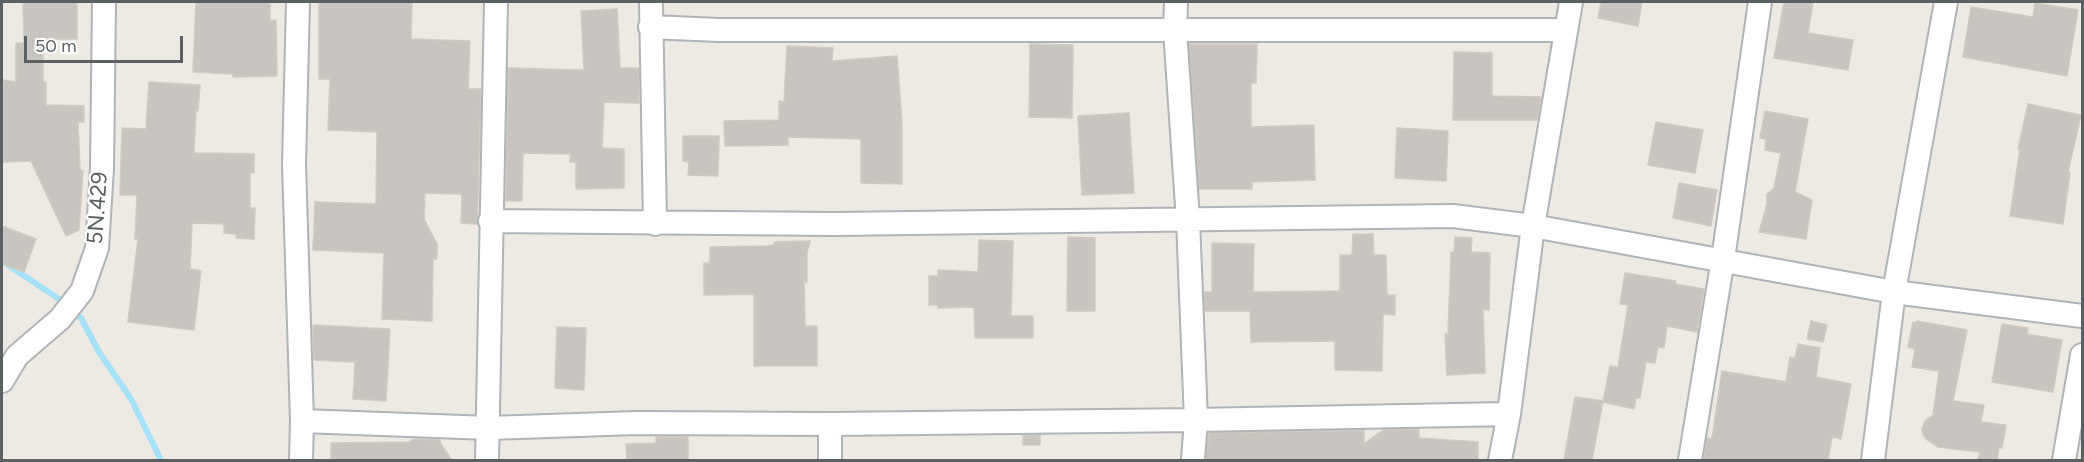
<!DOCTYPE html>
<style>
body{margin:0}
#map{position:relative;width:2084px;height:462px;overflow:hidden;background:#ede9e3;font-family:Figtree,sans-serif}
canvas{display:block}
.frame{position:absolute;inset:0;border:3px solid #5b6063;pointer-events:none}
.scale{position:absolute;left:24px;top:36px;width:159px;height:27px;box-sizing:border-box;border:3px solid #5b6063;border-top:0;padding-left:8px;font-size:18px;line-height:21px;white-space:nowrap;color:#5b6063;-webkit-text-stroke:4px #fff;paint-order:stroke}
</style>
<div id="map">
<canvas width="2084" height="462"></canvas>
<div class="frame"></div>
<div class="scale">50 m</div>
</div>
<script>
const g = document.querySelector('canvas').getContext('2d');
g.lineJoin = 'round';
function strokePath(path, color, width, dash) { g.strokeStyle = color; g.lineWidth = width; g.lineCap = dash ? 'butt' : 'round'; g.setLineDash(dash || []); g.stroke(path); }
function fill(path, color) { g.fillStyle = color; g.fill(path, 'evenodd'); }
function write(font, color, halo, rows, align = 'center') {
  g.font = font + ' Figtree,sans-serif'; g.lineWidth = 4.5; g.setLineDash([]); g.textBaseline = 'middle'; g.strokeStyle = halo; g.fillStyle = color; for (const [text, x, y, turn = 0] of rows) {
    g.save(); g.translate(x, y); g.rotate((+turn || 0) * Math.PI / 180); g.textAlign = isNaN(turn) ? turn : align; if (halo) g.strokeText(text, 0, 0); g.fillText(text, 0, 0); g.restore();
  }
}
strokePath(new Path2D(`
 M 2,261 L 62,301 L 81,318 L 99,352 L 131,399 L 161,460`), '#a5e2fa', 6);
const building = new Path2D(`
 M 23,2 L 77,2 L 77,39 L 50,39 L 49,41 L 43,41 L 43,82 L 46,82 L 46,105 L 84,106 L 84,122 L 78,122 L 80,170 L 83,171 L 79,230 L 66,236 L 31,161 L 2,162 L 2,80 L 16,82 L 16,43 L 24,43 Z
 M 196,2 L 270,2 L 270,21 L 276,20 L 277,76 L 233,77 L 233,74 L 193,72 Z
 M 319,2 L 412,2 L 411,39 L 470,41 L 468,89 L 481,89 L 477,224 L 461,223 L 462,194 L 425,193 L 424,219 L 437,244 L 437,259 L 433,259 L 432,321 L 382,319 L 384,253 L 313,250 L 315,202 L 376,204 L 377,132 L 328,130 L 330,79 L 319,79 Z
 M 1601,2 L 1642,2 L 1638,26 L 1598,18 Z
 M 1784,2 L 1813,2 L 1808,33 L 1853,40 L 1848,70 L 1774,58 Z
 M 2035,3 L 2078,10 L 2067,76 L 1963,57 L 1971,7 L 2033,17 Z
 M 617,9 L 620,68 L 639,68 L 639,103 L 604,102 L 602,148 L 624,149 L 624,188 L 576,189 L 576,162 L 570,162 L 570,154 L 523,153 L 522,201 L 506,201 L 508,68 L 584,70 L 581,11 Z
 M 1030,44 L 1073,45 L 1072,118 L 1029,117 Z
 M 1189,44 L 1257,44 L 1256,83 L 1251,83 L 1251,127 L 1314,125 L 1315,180 L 1252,182 L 1252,189 L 1199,189 Z
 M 787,46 L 833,48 L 832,61 L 897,56 L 902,123 L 902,184 L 861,183 L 861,139 L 788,137 L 788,145 L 725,146 L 724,121 L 779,120 L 779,101 L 784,102 Z
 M 1454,52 L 1492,53 L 1492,96 L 1541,97 L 1537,120 L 1453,120 Z
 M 149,82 L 200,85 L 198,111 L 196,110 L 194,153 L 254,154 L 254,173 L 250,172 L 250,208 L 255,208 L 254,239 L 236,238 L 236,234 L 224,233 L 224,224 L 192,223 L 190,269 L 201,271 L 194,330 L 128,322 L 138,239 L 135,239 L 137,195 L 120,195 L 122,128 L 146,129 Z
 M 2028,104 L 2081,115 L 2068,172 L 2070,173 L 2063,224 L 2010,216 L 2020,149 L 2018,149 Z
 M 1765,111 L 1808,119 L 1795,192 L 1812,200 L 1806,239 L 1759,232 L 1767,204 L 1767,194 L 1774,188 L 1781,153 L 1765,150 L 1766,139 L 1760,138 Z
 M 1129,113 L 1134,193 L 1082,195 L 1078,116 Z
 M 1656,122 L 1703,130 L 1695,173 L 1648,165 Z
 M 1397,128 L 1448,131 L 1446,181 L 1395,178 Z
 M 683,136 L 719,136 L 718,176 L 688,175 L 689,162 L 683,161 Z
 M 1679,183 L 1717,190 L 1711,226 L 1673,218 Z
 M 2,226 L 36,239 L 24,272 L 2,264 Z
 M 1353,234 L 1373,234 L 1374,255 L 1386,255 L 1387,295 L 1395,295 L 1395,315 L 1383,314 L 1382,371 L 1335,370 L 1335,341 L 1251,342 L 1250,311 L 1205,311 L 1204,292 L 1212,292 L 1212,243 L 1254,244 L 1253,292 L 1340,291 L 1340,255 L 1352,255 Z
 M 1068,237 L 1095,238 L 1095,311 L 1067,311 Z
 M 1455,237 L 1472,238 L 1471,252 L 1490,253 L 1489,310 L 1483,309 L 1485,373 L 1447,375 L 1445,334 L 1448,334 L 1451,252 L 1454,252 Z
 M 979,240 L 1013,241 L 1011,316 L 1033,316 L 1033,338 L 975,338 L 974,307 L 938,308 L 938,305 L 929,305 L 929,276 L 938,276 L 938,270 L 978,272 Z
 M 810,241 L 807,252 L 807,282 L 804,282 L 805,326 L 817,326 L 817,366 L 754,366 L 754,294 L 704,295 L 704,263 L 710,263 L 710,247 L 766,246 L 774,245 L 774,242 Z
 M 1625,273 L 1676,281 L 1675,284 L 1704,289 L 1697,332 L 1667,326 L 1664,348 L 1658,347 L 1655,363 L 1646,362 L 1640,398 L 1636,398 L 1634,409 L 1603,402 L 1610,366 L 1618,367 L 1628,305 L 1620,304 Z
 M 1811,321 L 1827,325 L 1823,342 L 1807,339 Z
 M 1917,321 L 1967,330 L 1953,401 L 1984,405 L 1981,422 L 2006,425 L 2002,448 L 1999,447 L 1997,460 L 1978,460 L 1980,452 L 1938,447 L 1926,439 L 1923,434 L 1922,429 L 1925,421 L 1933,415 L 1939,371 L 1912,367 L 1915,349 L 1908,347 L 1913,322 L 1916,323 Z
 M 2002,324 L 2028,328 L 2027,334 L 2062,340 L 2053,392 L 1992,382 Z
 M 313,325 L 390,329 L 386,401 L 353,399 L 355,362 L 314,360 Z
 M 557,327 L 586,328 L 584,390 L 555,388 Z
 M 1798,344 L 1820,348 L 1816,377 L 1851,384 L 1841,439 L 1832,437 L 1828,460 L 1704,460 L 1707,438 L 1712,439 L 1722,371 L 1786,382 L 1790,357 L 1795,358 Z
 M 1575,397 L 1603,401 L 1592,460 L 1564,460 Z
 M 1419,429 L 1419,438 L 1478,442 L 1478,460 L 1206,460 L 1209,433 L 1364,430 L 1364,444 L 1383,430 Z
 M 1023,435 L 1040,435 L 1040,445 L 1023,445 Z
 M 656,437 L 688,437 L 688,460 L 627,460 L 626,444 L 656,443 Z
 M 413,439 L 440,440 L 440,443 L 452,460 L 331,460 L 331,443 L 409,442 Z`);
fill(building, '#c8c4c0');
strokePath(building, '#d1cac1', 1.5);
const minor = new Path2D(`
 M 298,2 L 294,164 L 302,421 L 301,460
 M 651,2 L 655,224
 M 1176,2 L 1175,30 L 1188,220 L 1196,420 L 1193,460
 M 650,27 L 719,30 L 1566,30
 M 490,221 L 835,224 L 1453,216 L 1533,226 L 1894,292 L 2082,316
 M 2,381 L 17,356 L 60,319 L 82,291 L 97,248 L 102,168 L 104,2
 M 302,421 L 489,428 L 637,423 L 830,424 L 1196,420 L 1509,414
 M 830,424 L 830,460
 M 487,460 L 496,2
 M 1500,460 L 1509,414 L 1533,226 L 1571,2
 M 1690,460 L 1723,259 L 1760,2
 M 1873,460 L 1894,292 L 1946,2
 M 2064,460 L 2082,355`);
strokePath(minor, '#b0b4b7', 26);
strokePath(minor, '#fff', 22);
write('22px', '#5b6063', '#fff', [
 ["5N.429",98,208,-86]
]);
</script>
